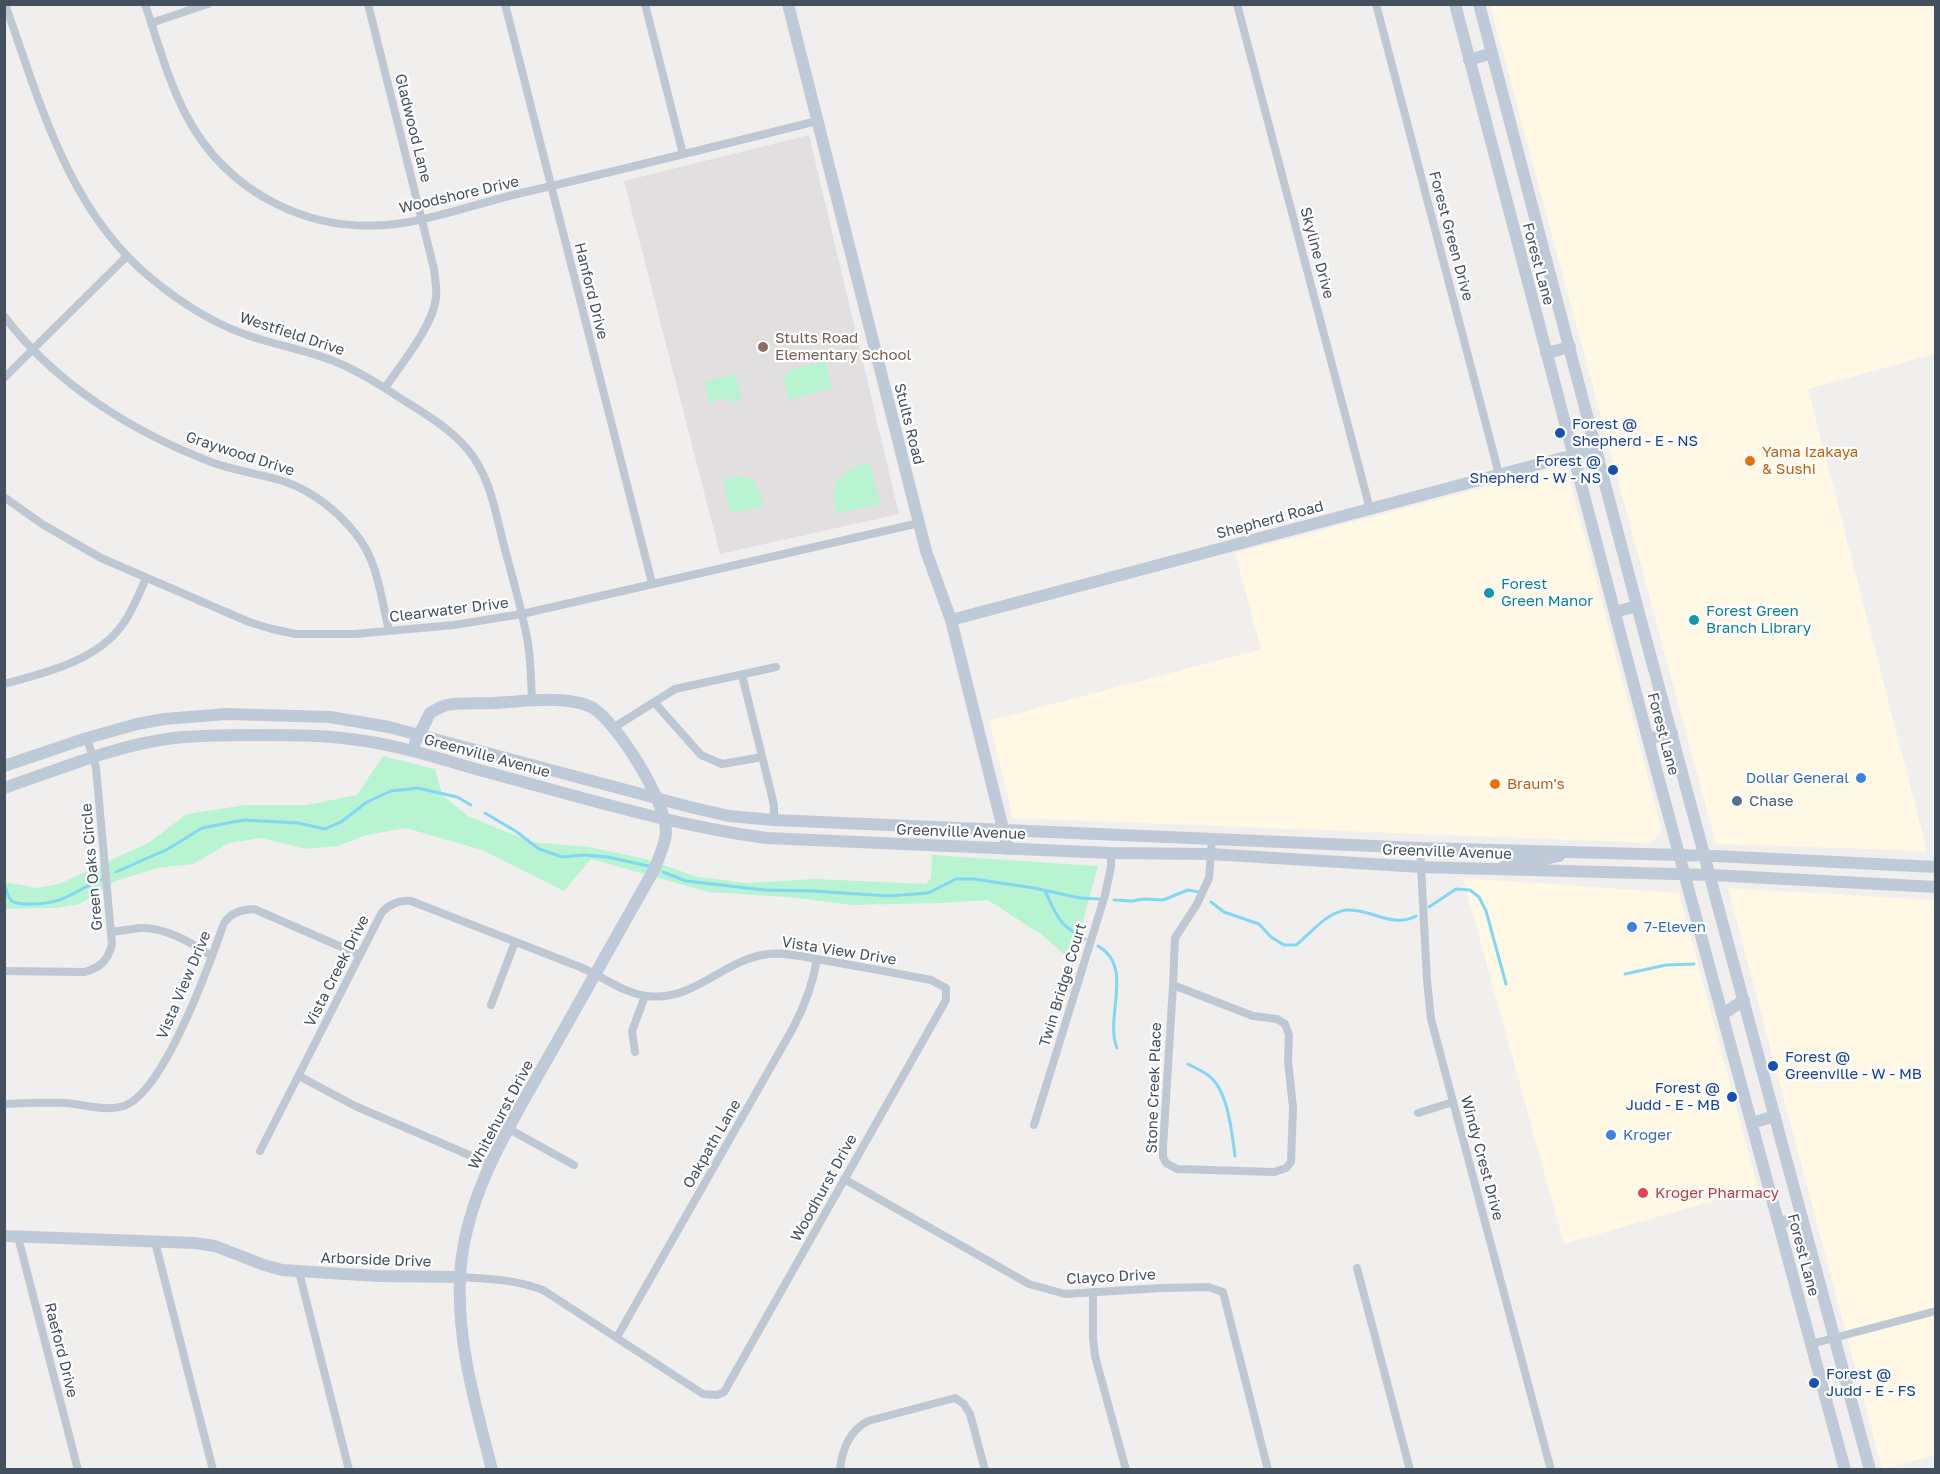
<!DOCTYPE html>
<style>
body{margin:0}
#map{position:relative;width:1940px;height:1474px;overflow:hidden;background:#f1eeee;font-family:"Golos Text",sans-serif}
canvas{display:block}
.frame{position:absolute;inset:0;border:6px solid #44505d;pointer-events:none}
</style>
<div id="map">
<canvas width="1940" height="1474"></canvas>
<div class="frame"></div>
</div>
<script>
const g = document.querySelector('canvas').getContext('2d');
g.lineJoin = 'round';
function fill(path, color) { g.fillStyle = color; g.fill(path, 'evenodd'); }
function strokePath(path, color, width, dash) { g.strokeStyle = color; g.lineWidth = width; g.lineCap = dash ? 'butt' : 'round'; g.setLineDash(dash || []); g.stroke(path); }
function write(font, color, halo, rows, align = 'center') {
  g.font = font + ' "Golos Text",sans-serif'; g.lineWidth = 4.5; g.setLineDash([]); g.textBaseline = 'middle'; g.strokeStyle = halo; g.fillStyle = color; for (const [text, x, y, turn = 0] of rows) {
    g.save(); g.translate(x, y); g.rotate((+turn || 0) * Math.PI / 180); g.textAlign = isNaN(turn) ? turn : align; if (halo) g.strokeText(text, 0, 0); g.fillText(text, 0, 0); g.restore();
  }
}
fill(new Path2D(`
 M 1490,5 L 1935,5 L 1935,354 L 1808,389 L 1927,851 L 1716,844 Z
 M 1566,466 L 1662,831 L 1651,843 L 1013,818 L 989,721 L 1261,649 L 1235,553 Z
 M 1463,878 L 1679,893 L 1758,1188 L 1564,1244 Z
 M 1728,888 L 1935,900 L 1935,1455 L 1882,1469 Z`), '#fef8e5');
fill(new Path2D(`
 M 809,135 L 899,514 L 720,554 L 624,181 Z`), '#e2dfe0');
fill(new Path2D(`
 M 825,361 L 832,389 L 789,400 L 783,376 L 789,374 L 789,370 Z
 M 735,374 L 742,399 L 728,403 L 726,398 L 709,403 L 704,382 Z
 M 869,462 L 880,502 L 878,505 L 836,514 C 835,507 833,497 834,489 C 837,476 857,465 869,462 Z
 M 738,476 C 757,476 760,491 764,507 L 735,512 L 730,511 L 723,480 Z
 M 383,756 L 435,769 L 442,795 L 468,816 L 531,842 L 589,847 L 642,858 L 698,877 L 747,883 L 815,879 L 926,884 L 931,878 L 932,855 L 1098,866 L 1072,961 L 1042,935 L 988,900 L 941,903 L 853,905 L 787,897 L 708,892 L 591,859 L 564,891 L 482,850 L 406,828 L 366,835 L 338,846 L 307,849 L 261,838 L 229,843 L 193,864 L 157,868 L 116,881 L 80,904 L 55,908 L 5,909 L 4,882 L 36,888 L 59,884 L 148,843 L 187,814 L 246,805 L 307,805 L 357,795 Z`), '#b8f3d2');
strokePath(new Path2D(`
 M 485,813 L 517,832 L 539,849 L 562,857 L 584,855 L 608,857 L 648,866
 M 116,872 L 168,849 L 202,828 L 244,820 L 298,823 L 325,829 L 341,822 L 367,802 L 391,791 L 418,788 L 457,797 L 471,805
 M 663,872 L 686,881 L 764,890 L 813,891 L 889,896 L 928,893 L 956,879 L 974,879 L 1034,888 L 1080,898 L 1099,899
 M 4,883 C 6,888 7,896 11,900 C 15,905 22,903 28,904 C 64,905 72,892 102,879
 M 1045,891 C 1058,918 1058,924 1085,939
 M 1114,900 L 1132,901 L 1144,899 L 1163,900 L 1188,890 L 1199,892
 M 1211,902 L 1224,912 L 1259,924 L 1271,937 L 1284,945 L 1296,945 C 1311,933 1326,913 1346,910 C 1371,908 1392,929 1416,916
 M 1429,907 L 1456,889 L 1470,890 L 1479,897 L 1486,911 L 1506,984
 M 1098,946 C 1135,967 1104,1017 1117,1048
 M 1625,974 L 1666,965 L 1694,964
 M 1188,1064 C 1195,1068 1203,1071 1209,1076 C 1228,1090 1232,1133 1235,1156`), '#81d7f4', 3);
strokePath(new Path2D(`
 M 5,4 C 40,102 68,211 152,279 C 181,303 214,324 250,336 C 276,345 305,350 331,360 C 355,369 376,382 397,396 C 425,414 455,430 474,458 C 491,483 496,514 503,542 C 512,576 522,609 528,643 C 531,662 531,681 532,700
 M 145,4 C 157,40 169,83 186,115 C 228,195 314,237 403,223 C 441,217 479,203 517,194 C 617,171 717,146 817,121
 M 368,4 L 434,269 C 435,279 437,288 436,298 C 433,326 401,364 385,388
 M 505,4 L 652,583
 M 645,4 L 683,154
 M 1237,4 L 1370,509
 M 1376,4 L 1499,474
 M 151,23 L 208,4
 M 4,316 C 55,384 133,432 211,462 C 235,471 262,474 286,482 C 313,492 337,511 355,533 C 378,560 381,598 389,631
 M 4,378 L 127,256
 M 4,497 L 42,524 L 101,558 L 249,622 L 272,629 L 296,634 L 355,634 L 454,625 L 522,614 L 919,523
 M 742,675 L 774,805 L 774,820
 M 4,684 C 45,673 97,661 123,624 C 133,610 139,594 146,578
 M 654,702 L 701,755 L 722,764 L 762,757
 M 613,728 L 675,689 L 776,667
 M 1420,848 L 1427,980 L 1431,1019 L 1551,1470
 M 111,932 C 121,931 131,929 140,928 C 166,927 191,943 212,956
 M 4,971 L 85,972 C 101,967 107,961 112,945 L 96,768 L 87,738
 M 1173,985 L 1253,1016 L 1277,1019 L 1285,1024 L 1289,1035 L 1288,1060 L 1293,1108 L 1291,1162 L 1286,1168 L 1274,1172 L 1177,1169 L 1166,1163 L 1163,1157 L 1163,1148 Z
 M 1173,985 L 1175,938 L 1197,904 L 1209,878 L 1212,839
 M 491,1005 L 515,942
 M 635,1052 L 632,1031 L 645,996
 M 299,1076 L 355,1106 L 490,1164
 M 4,1104 C 24,1103 45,1102 64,1103 C 83,1104 106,1112 124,1106 C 164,1092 210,963 224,923 C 232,912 241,910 254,909 L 360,955
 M 1418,1113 L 1453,1102
 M 1034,1125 L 1105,895 L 1111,867 L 1111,853
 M 509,1129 L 574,1165
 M 260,1151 L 382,912 C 390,904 399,900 411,901 C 467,923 524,945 580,967 C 603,976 622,993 647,996 C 696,1002 722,959 769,954 C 788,952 809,958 828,961 C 862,967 896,973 931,980 L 946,988 L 946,1000 L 724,1392 L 717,1395 L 703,1394 L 543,1290 C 514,1279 490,1279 460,1277
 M 844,1179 L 1029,1284 L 1065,1294 L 1162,1288 L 1208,1287 L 1223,1292 L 1268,1470
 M 18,1237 L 78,1470
 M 155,1242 L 213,1470
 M 1357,1268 L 1410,1470
 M 299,1272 L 349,1470
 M 1093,1293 L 1093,1338 L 1095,1356 L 1126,1470
 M 617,1337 L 793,1028 C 805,1005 813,984 817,959
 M 1811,1344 L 1936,1311
 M 840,1470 C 842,1449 849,1431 868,1421 L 955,1398 L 964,1404 L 970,1414 L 985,1470`), '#bdc8d2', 8);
strokePath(new Path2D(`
 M 788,4 L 926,551 L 951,620 L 1008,849
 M 1455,4 L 1648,739 L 1845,1470
 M 1479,4 L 1637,606 L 1870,1470
 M 1469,60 L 1492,53
 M 1546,353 L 1570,347
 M 1615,612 L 1637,606
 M 951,620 L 1596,449
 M 1648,739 L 1672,733
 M 415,743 L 430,713 C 435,710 440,707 447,705 C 461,702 478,704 493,703 C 520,702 569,694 593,708 C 618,724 667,802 666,833 C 665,845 659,856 655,868 C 621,928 587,989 553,1049 C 513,1120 463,1196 460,1278 C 457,1344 476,1406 492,1470
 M 4,766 L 87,738 L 137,724 L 164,719 L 227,714 L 330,717 L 389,727 L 690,807 L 729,816 L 774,820 L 1420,848 L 1715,856 L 1936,867
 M 4,788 C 60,769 116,745 174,738 C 201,735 229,735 256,735 C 292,735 329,735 365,741 C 405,747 444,760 483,771 C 577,796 670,825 766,838 L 1111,853 L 1210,854 L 1421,867 L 1711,875 L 1936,887
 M 1502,869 L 1510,860 L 1540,860 L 1559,856
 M 1723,1014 L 1744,1000
 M 1752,1123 L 1775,1116
 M 1779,1223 L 1802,1217
 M 4,1236 L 195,1243 L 215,1246 L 264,1265 L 282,1270 L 377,1276 L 460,1277`), '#bfcad9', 12);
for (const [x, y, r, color] of [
 [763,347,6,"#8d6e63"],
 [1560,433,6,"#1a4fb4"],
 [1750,461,6,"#e8710a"],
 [1613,470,6,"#1a4fb4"],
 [1489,593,6,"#0f9aa8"],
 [1694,620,6,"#0f9aa8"],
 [1861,778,6,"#3f7fe0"],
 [1495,784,6,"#e8710a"],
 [1737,801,6,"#5c6f8a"],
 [1632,927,6,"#3f7fe0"],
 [1773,1066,6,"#1a4fb4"],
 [1732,1097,6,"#1a4fb4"],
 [1611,1135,6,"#3f7fe0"],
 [1643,1193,6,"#e0444e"],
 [1814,1383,6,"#1a4fb4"]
]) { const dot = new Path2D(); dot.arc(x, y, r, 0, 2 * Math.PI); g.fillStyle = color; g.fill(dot); strokePath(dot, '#fff', 2); }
write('15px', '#44505d', '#fff', [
 ["Gladwood Lane",413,128,76],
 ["Woodshore Drive",459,195,-13],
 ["Forest Green Drive",1451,236,75],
 ["Skyline Drive",1317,253,75],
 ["Forest Lane",1538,264,75],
 ["Hanford Drive",591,291,76],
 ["Westfield Drive",292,334,18],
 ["Stults Road",909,424,76],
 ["Graywood Drive",240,454,18],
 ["Shepherd Road",1270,520,-15],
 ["Clearwater Drive",449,610,-7],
 ["Forest Lane",1663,734,75],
 ["Greenville Avenue",487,756,15],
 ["Greenville Avenue",961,832,2],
 ["Greenville Avenue",1447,852,2],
 ["Green Oaks Circle",92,867,-95],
 ["Vista View Drive",839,951,9],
 ["Vista Creek Drive",337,971,-63],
 ["Vista View Drive",184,985,-67],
 ["Twin Bridge Court",1063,985,-73],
 ["Stone Creek Place",1154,1088,-88],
 ["Whitehurst Drive",501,1115,-62],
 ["Oakpath Lane",712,1144,-60],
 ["Windy Crest Drive",1482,1158,75],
 ["Woodhurst Drive",824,1188,-61],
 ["Forest Lane",1803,1255,75],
 ["Arborside Drive",376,1260,2],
 ["Clayco Drive",1111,1277,-3],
 ["Raeford Drive",61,1350,76]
]);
write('15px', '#785e54', '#fff', [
 ["Stults Road",775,338],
 ["Elementary School",775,355]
], 'left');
write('15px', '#164399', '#fff', [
 ["Forest @",1572,424],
 ["Shepherd - E - NS",1572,441],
 ["Forest @",1601,461,"right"],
 ["Shepherd - W - NS",1601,478,"right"],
 ["Forest @",1785,1057],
 ["Greenville - W - MB",1785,1074],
 ["Forest @",1720,1088,"right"],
 ["Judd - E - MB",1720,1105,"right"],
 ["Forest @",1826,1374],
 ["Judd - E - FS",1826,1391]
], 'left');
write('15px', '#c56008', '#fff', [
 ["Yama Izakaya",1762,452],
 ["& Sushi",1762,469],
 ["Braum's",1507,784]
], 'left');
write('15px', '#0d838f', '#fff', [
 ["Forest",1501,584],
 ["Green Manor",1501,601],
 ["Forest Green",1706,611],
 ["Branch Library",1706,628]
], 'left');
write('15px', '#366cbe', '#fff', [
 ["Dollar General",1849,778,"right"],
 ["7-Eleven",1644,927],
 ["Kroger",1623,1135]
], 'left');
write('15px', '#4e5e75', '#fff', [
 ["Chase",1749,801]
], 'left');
write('15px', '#be3a42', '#fff', [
 ["Kroger Pharmacy",1655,1193]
], 'left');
</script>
